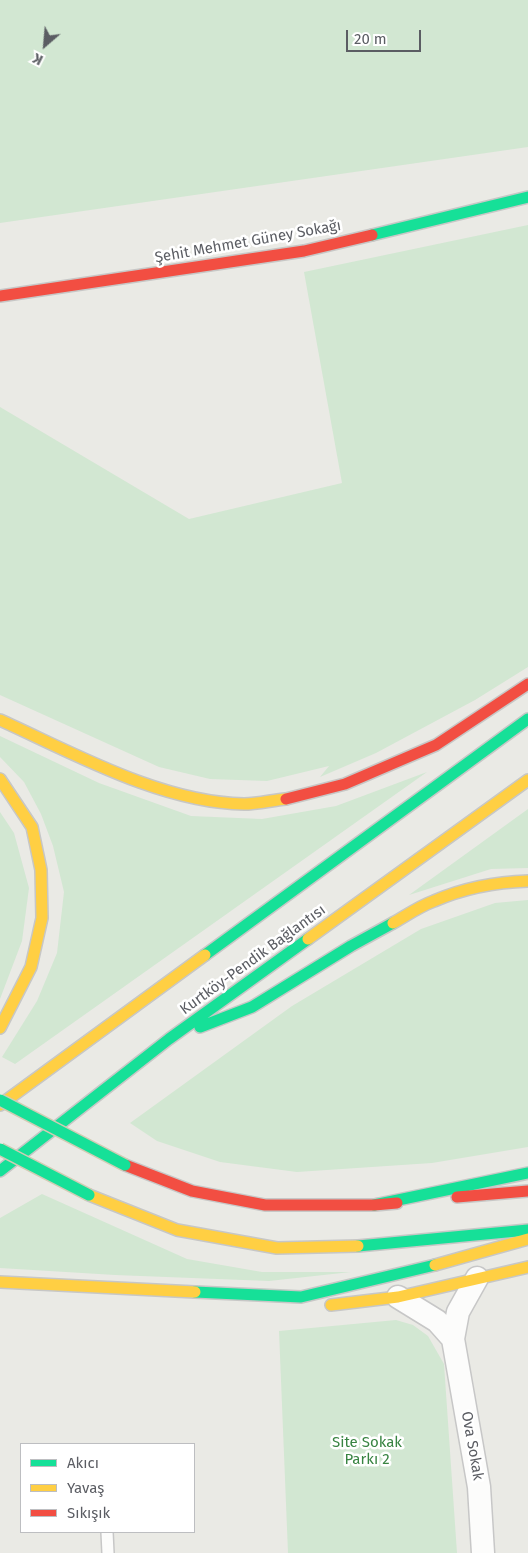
<!DOCTYPE html>
<meta charset="utf-8">
<style>
body{margin:0}
#map{position:relative;width:528px;height:1553px;overflow:hidden;background:#eaeae5;font-family:"Fira Sans",sans-serif}
canvas{display:block}
.legend{position:absolute;left:20px;top:1443px;width:175px;height:90px;box-sizing:border-box;background:#fff;border:1px solid #bdbec1;margin:0;padding:6px 9px;list-style:none;font-size:15px;color:#5b5d63}
.legend li{display:flex;align-items:center;gap:10px;height:25px}
.legend b{width:25px;border:1px solid #bdbec1}
.north{position:absolute;left:20px;top:20px;width:50px;height:50px;-webkit-text-stroke:4px #fff;paint-order:stroke;rotate:207deg;font-size:14px;font-weight:700;line-height:20px;text-align:center;color:#5b5d63}
.north::after{content:'';display:block;margin:auto;width:18px;height:22px;background:#5b5d63;clip-path:polygon(50% 0,100% 100%,50% 72%,0 100%)}
.scale{position:absolute;left:346px;top:30px;width:75px;height:22px;box-sizing:border-box;border:2px solid #5b5d63;border-top:0;padding-left:6px;font-size:15px;line-height:18px;white-space:nowrap;color:#5b5d63;-webkit-text-stroke:4px #fff;paint-order:stroke}
</style>
<div id="map">
<canvas width="528" height="1553"></canvas>
<ul class="legend">
<li><b style="height:6px;background:#16e098"></b>Akıcı</li>
<li><b style="height:6px;background:#ffcf43"></b>Yavaş</li>
<li><b style="height:6px;background:#f24e42"></b>Sıkışık</li>
</ul>
<div class="north">K</div>
<div class="scale">20 m</div>
</div>
<script>
const g = document.querySelector('canvas').getContext('2d');
g.lineJoin = 'round';
function fill(path, color) { g.fillStyle = color; g.fill(path, 'evenodd'); }
function strokePath(path, color, width, dash) { g.strokeStyle = color; g.lineWidth = width; g.lineCap = dash ? 'butt' : 'round'; g.setLineDash(dash || []); g.stroke(path); }
function write(font, color, halo, rows, align = 'center') {
  g.font = font + ' "Fira Sans",sans-serif'; g.lineWidth = 5; g.setLineDash([]); g.textBaseline = 'middle'; g.strokeStyle = halo; g.fillStyle = color; for (const [text, x, y, turn = 0] of rows) {
    g.save(); g.translate(x, y); g.rotate((+turn || 0) * Math.PI / 180); g.textAlign = isNaN(turn) ? turn : align; if (halo) g.strokeText(text, 0, 0); g.fillText(text, 0, 0); g.restore();
  }
}
fill(new Path2D(`
 M 0,0 L 528,0 L 528,147 L 0,223 Z
 M 528,225 L 528,667 L 475,700 L 376,753 L 320,777 L 329,766 L 267,781 L 210,779 L 159,767 L 0,695 L 0,407 L 189,519 L 342,483 L 304,272 Z
 M 0,736 L 99,783 L 191,816 L 262,819 L 336,806 L 427,772 L 15,1064 L 2,1057 L 37,1001 L 57,953 L 64,892 L 53,846 L 41,814 L 24,782 L 0,757 Z
 M 528,809 L 528,868 L 491,869 L 409,895 Z
 M 0,812 L 14,833 L 29,888 L 22,941 L 0,999 Z
 M 528,900 L 528,1147 L 432,1163 L 297,1172 L 220,1162 L 157,1141 L 130,1123 L 292,1006 L 421,929 L 495,903 Z
 M 42,1194 L 187,1259 L 262,1272 L 351,1272 L 269,1281 L 115,1275 L 0,1268 L 0,1218 Z
 M 396,1320 L 413,1325 L 428,1336 L 444,1364 L 457,1553 L 288,1553 L 279,1331 Z`), '#d2e7d2');
const lane = new Path2D(`
 M 107,1532 L 108,1553`);
const street = new Path2D(`
 M 477,1278 L 458,1312 L 453,1339 L 479,1487 L 483,1553
 M 398,1297 L 437,1321 L 453,1339`);
const fast = new Path2D(`
 M 372,235 L 528,197
 M 205,955 L 528,719
 M 200,1027 L 252,1007 L 351,946 L 393,923
 M 0,1171 L 169,1039 L 308,939
 M 374,1205 L 528,1173
 M 358,1246 L 528,1230
 M 195,1292 L 301,1297 L 435,1265`);
const slow = new Path2D(`
 M 0,720 C 73,753 162,803 244,804 C 258,804 273,800 286,799
 M 0,779 L 32,827 L 41,870 L 42,918 L 31,967 L 0,1028
 M 393,923 C 407,915 420,906 434,901 C 464,888 496,882 528,881
 M 308,939 L 528,780
 M 0,1105 L 205,955
 M 89,1195 L 177,1230 L 277,1248 L 358,1246
 M 435,1265 L 528,1239
 M 0,1282 L 195,1292
 M 331,1305 L 398,1297 L 528,1267`);
const jam = new Path2D(`
 M 0,296 L 304,251 L 372,235
 M 286,799 L 345,784 L 436,745 L 528,684
 M 125,1165 L 192,1191 L 265,1205 L 374,1205 L 397,1203
 M 457,1197 L 528,1191`);
strokePath(lane, '#c7c7c7', 14);
strokePath(street, '#c7c7c7', 25);
strokePath(fast, '#c7c7c6', 14);
strokePath(slow, '#c7c7c6', 14);
strokePath(jam, '#c7c7c6', 14);
strokePath(lane, '#fcfcfb', 11);
strokePath(street, '#fcfcfb', 22);
strokePath(fast, '#16e098', 11);
strokePath(slow, '#ffcf43', 11);
strokePath(jam, '#f24e42', 11);
const fastBridge = new Path2D(`
 M 0,1100 L 125,1165
 M 0,1149 L 89,1195`);
strokePath(fastBridge, '#d1ccb4', 14, []);
strokePath(fastBridge, '#16e098', 11);
write('15px', '#5b5d63', '#fff', [
 ["Şehit Mehmet Güney Sokağı",248,242,-10],
 ["Kurtköy-Pendik Bağlantısı",253,960,-36],
 ["Ova Sokak",472,1446,80]
]);
write('15px', '#388442', '#fff', [
 ["Site Sokak",367,1443],
 ["Parkı 2",367,1460]
]);
</script>
